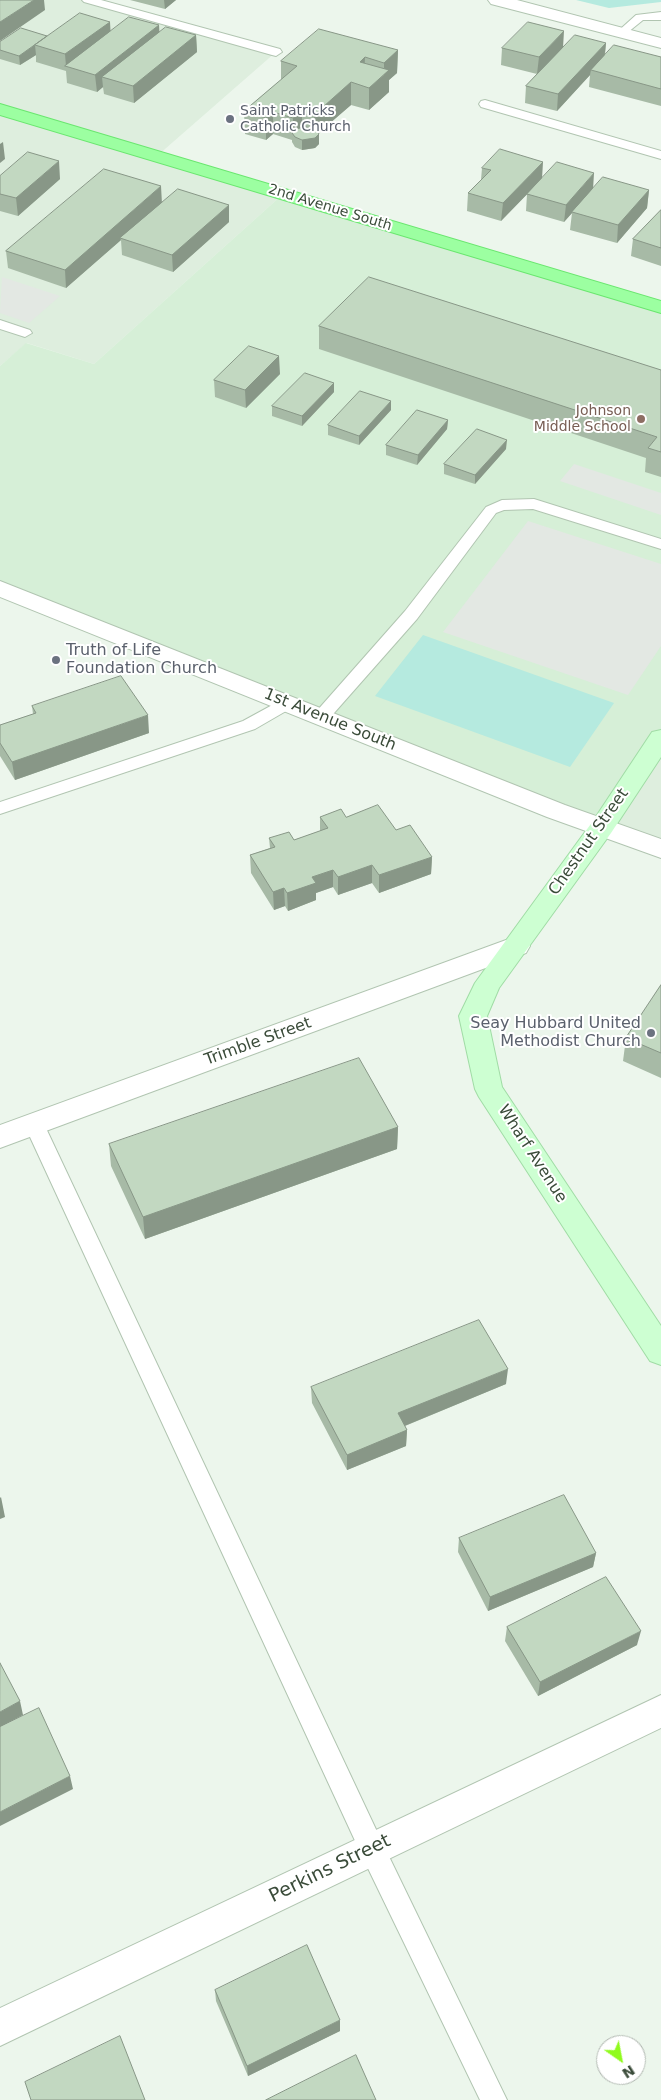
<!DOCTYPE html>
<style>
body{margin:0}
#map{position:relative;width:661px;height:2100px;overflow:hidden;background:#ecf6ec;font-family:"DejaVu Sans",sans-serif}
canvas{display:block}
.north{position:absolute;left:596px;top:2035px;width:50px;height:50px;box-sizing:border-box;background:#fff;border:1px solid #b0b7b0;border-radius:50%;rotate:147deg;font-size:14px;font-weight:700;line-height:20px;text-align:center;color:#3a4b39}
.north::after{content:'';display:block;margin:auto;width:18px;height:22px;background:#90fb1d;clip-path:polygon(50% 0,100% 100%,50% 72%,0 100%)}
</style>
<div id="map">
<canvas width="661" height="2100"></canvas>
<div class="north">N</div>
</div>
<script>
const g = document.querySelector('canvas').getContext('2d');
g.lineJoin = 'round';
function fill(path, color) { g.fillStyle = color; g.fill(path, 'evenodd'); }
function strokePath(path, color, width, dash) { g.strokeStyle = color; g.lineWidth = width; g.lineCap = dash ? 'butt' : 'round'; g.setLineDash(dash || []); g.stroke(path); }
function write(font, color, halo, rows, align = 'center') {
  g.font = font + ' "DejaVu Sans",sans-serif'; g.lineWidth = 4; g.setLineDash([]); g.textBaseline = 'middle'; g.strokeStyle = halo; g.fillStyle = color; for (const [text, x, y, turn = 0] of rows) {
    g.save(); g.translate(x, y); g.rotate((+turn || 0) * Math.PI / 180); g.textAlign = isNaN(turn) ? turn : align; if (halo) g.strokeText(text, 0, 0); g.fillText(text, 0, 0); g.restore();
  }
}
fill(new Path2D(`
 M 0,0 L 88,0 L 276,52 L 157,156 L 283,194 L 94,364 L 27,343 L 0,366 Z
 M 661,738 L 661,849 L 602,827 Z`), '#deeede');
fill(new Path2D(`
 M 283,194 L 661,307 L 661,738 L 602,827 L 0,588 L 0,366 L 26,343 L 94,364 Z`), '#d6efd7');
fill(new Path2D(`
 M 576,0 L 661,0 L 661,2 L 609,8 Z
 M 423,635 L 614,703 L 570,767 L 375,696 Z`), '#b5eadf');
fill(new Path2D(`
 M 2,277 L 60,296 L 29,323 L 0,313 Z
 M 574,464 L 661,493 L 661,515 L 560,481 Z
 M 528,521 L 661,564 L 661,646 L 628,695 L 443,632 Z`), '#e3e8e3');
const lane = new Path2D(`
 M 82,0 L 101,0 L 280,49 L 282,52 L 276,56 L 272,55 L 84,2 Z
 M 661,12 L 661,20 L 643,20 L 622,37 L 616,33 L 636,15 Z
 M 485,100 L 661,151 L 661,159 L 481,107 L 479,104 L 481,101 Z
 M 0,320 L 30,330 L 32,333 L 25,337 L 0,329 Z
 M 534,499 L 661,539 L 661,549 L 533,509 L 504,510 L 496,513 L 417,619 L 327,721 L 315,721 L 313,717 L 315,713 L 405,611 L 486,507 L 502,500 Z
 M 287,697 L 293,699 L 295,703 L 293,707 L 255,729 L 0,814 L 0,802 L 243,721 Z
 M 34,1116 L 41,1119 L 44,1124 L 381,1840 L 507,2100 L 480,2100 L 363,1858 L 24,1124 L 27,1119 Z`);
const street = new Path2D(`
 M 488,0 L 517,0 L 661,38 L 661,48 L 491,4 Z
 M 0,581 L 565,805 L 661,839 L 661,858 L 547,817 L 0,597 Z
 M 517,936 L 526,939 L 530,946 L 526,953 L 0,1148 L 0,1125 Z
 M 661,1695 L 661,1728 L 0,2046 L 0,2008 Z`);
const secondary = new Path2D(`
 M 661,730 L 661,757 L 611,833 L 499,988 L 487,1016 L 502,1087 L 661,1326 L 661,1365 L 650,1361 L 479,1097 L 475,1089 L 459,1016 L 475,983 L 593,821 L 652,732 Z`);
const primary = new Path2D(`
 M 0,104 L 661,301 L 661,313 L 0,115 Z`);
strokePath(lane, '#b1c5b1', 2);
strokePath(street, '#b1c5b1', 2);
strokePath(secondary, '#a0dca5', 2);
strokePath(primary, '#6ae66f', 2);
fill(lane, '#fff');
fill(street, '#fff');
fill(secondary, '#cdffd2');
fill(primary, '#9cffa1');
fill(new Path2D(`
 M 130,0 L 176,0 L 165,9 Z
 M 110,22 L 110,31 L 159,25 L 159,32 L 196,35 L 197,52 L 134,103 L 104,94 L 103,87 L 97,92 L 67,83 L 66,71 L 36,62 L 36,55 L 20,65 L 0,59 L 0,42 L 47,36 Z
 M 606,43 L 605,56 L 661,57 L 661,106 L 589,87 L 590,75 L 557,111 L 525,103 L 526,86 L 537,74 L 501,65 L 502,48 L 563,47 Z
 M 398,50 L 397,73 L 389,80 L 389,92 L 369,110 L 351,105 L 318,133 L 319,144 L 315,148 L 302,150 L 295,147 L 292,142 L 292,140 L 273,134 L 266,140 L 245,134 L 244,111 L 281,80 L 281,61 Z
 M 482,168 L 542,178 L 593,189 L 649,190 L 647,208 L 617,243 L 570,230 L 572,213 L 564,222 L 526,211 L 527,194 L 501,221 L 467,211 L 468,193 L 481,180 Z
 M 0,176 L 60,179 L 18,216 L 0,211 Z
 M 162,202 L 229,222 L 173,272 L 122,255 L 121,240 L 66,288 L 8,268 L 6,251 Z
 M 661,210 L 661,266 L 631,256 L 633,239 Z
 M 319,326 L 661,370 L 661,477 L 645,472 L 646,458 L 319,349 Z
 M 280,374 L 246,408 L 215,397 L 214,380 Z
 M 334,383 L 334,392 L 302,426 L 272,416 L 272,406 Z
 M 391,410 L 359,445 L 328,435 L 328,425 Z
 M 448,420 L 447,429 L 417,465 L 386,455 L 386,445 Z
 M 506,449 L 475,484 L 444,474 L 444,464 Z
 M 32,706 L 149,733 L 15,780 L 0,756 L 0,725 L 33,714 Z
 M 320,817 L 346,817 L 396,830 L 432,857 L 431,874 L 379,893 L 372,883 L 338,895 L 333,887 L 316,893 L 316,900 L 288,911 L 285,906 L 274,910 L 251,873 L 250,855 L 270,848 L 269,838 L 294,840 L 320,831 Z
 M 661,985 L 661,1078 L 623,1061 L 626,1038 Z
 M 398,1127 L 397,1149 L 145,1239 L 111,1166 L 109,1144 Z
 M 506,1384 L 405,1426 L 407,1430 L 406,1446 L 347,1470 L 312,1403 L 311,1387 Z
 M 459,1538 L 596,1553 L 593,1567 L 488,1611 L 458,1552 Z
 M 507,1627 L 637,1645 L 538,1696 L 505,1641 Z
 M 215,1990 L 340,2031 L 248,2076 L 216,2001 Z`), '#a7baa6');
fill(new Path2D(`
 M 34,0 L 44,0 L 45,10 L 0,41 L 0,22 Z
 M 164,0 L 176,0 L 165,9 Z
 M 110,22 L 111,39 L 66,66 L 65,54 Z
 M 159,25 L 160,42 L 102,77 L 103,87 L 97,92 L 95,75 Z
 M 564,31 L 563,48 L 537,74 L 539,57 Z
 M 196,35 L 197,52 L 134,103 L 133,86 Z
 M 606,43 L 604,60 L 591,70 L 590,75 L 557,111 L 558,94 Z
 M 35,45 L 36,55 L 20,65 L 19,56 Z
 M 398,50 L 397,73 L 389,80 L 389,92 L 369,110 L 369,88 L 384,75 L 384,63 Z
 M 365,57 L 364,80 L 360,62 Z
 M 351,82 L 351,105 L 314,137 L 314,115 Z
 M 273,112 L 273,134 L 266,140 L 266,118 Z
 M 302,114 L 302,136 L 293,135 L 293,118 Z
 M 319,134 L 319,144 L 315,148 L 302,150 L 302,140 Z
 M 3,142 L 5,159 L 0,163 L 0,144 Z
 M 59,161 L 60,179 L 18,216 L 16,198 Z
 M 543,162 L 542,179 L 501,221 L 503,203 Z
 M 594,173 L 593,190 L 572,212 L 572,213 L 564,222 L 566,205 Z
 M 161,186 L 162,204 L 120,238 L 121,240 L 66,288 L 65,270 Z
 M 649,190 L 647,208 L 617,243 L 618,225 Z
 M 229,205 L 229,222 L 173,272 L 172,255 Z
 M 279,356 L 280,374 L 246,408 L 245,390 Z
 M 334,383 L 334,392 L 302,426 L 302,416 Z
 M 391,401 L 391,410 L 359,445 L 359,436 Z
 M 448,420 L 447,429 L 417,465 L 418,455 Z
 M 507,440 L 506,449 L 475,484 L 475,475 Z
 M 148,715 L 149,733 L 15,780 L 12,762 Z
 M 432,857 L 431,874 L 379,893 L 379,875 Z
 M 372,865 L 372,883 L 338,895 L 338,877 Z
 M 333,870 L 333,887 L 316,893 L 316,900 L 288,911 L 287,893 L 312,877 Z
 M 284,888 L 285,906 L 274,910 L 273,892 Z
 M 398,1127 L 397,1149 L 145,1239 L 143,1217 Z
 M 508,1369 L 506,1384 L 397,1429 L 398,1413 Z
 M 407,1430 L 406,1446 L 347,1470 L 347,1455 Z
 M 1,1497 L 5,1517 L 0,1519 L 0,1498 Z
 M 596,1553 L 593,1567 L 488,1611 L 490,1597 Z
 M 641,1631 L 637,1645 L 538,1696 L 540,1682 Z
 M 20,1701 L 23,1715 L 0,1727 L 0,1712 Z
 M 70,1776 L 73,1789 L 0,1826 L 0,1812 Z
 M 340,2020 L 340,2031 L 248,2076 L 247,2066 Z`), '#889787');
const building = new Path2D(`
 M 0,0 L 34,0 L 0,22 Z
 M 80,13 L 110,22 L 65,54 L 35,45 Z
 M 129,17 L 159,25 L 95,75 L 65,66 Z
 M 528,22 L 564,31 L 539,57 L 502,48 Z
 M 166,27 L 196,35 L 133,86 L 102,77 Z
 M 21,28 L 47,36 L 19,56 L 0,50 L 0,42 Z
 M 319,29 L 398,50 L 384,63 L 365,57 L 360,62 L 389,70 L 369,88 L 351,82 L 314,115 L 302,114 L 293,118 L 273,112 L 266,118 L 244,111 L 297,66 L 281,61 Z
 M 575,35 L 606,43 L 558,94 L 526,86 Z
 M 614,45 L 661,57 L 661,89 L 591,70 Z
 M 306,127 L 317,130 L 319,134 L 315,138 L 302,140 L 295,137 L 292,133 L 296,129 Z
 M 500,149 L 543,162 L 503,203 L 468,193 L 491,170 L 482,168 Z
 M 28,152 L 59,161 L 16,198 L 0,194 L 0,176 Z
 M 557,162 L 594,173 L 566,205 L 527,194 Z
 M 104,169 L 161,186 L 65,270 L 6,251 Z
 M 603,177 L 649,190 L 618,225 L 572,212 Z
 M 178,189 L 229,205 L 172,255 L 120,238 Z
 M 661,210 L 661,248 L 633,239 Z
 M 369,277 L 661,370 L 661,452 L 648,448 L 657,437 L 319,326 Z
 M 249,346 L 279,356 L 245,390 L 214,380 Z
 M 305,373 L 334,383 L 302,416 L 272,406 Z
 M 360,391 L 391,401 L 359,436 L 328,425 Z
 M 417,410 L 448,420 L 418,455 L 386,445 Z
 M 477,429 L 507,440 L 475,475 L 444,464 Z
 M 121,676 L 148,715 L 12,762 L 0,743 L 0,725 L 36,713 L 32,706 Z
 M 378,805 L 396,830 L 410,825 L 432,857 L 379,875 L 372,865 L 338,877 L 333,870 L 312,877 L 316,883 L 287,893 L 284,888 L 273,892 L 250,855 L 275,847 L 269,838 L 289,832 L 294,840 L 328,828 L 320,817 L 341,809 L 346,817 Z
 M 661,985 L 661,1053 L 626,1038 Z
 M 359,1058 L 398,1127 L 143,1217 L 109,1144 Z
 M 479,1320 L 508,1369 L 398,1413 L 407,1430 L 347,1455 L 311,1387 Z
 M 564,1495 L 596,1553 L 490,1597 L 459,1538 Z
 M 606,1577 L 641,1631 L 540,1682 L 507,1627 Z
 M 0,1663 L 20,1701 L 0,1712 Z
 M 39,1708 L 70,1776 L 0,1812 L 0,1727 Z
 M 307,1945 L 340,2020 L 247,2066 L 215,1990 Z
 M 120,2036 L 145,2100 L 31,2100 L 25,2082 Z
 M 356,2055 L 376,2100 L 266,2100 Z`);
fill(building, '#c2d8c1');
strokePath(building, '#889787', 1);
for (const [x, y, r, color] of [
 [230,119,5,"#6b7280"],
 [641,419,5,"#8d6e63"],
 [56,660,5,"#6b7280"],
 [651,1033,5,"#6b7280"]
]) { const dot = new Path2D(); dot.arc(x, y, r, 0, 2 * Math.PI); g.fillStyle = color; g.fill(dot); strokePath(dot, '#fff', 2); }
write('14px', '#5b616d', '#fff', [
 ["Saint Patricks",240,111],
 ["Catholic Church",240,127]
], 'left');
write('14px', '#3a4b39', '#fff', [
 ["2nd Avenue South",330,208,17]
]);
write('14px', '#785e54', '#fff', [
 ["Johnson",631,411],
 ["Middle School",631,427]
], 'right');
write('16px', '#5b616d', '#fff', [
 ["Truth of Life",66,651],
 ["Foundation Church",66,669],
 ["Seay Hubbard United",641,1024,"right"],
 ["Methodist Church",641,1042,"right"]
], 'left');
write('16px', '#3a4b39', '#fff', [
 ["1st Avenue South",330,720,22],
 ["Chestnut Street",589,842,-55],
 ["Trimble Street",258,1042,-20],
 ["Wharf Avenue",532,1154,57]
]);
write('19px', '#3a4b39', '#fff', [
 ["Perkins Street",330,1869,-26]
]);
</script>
